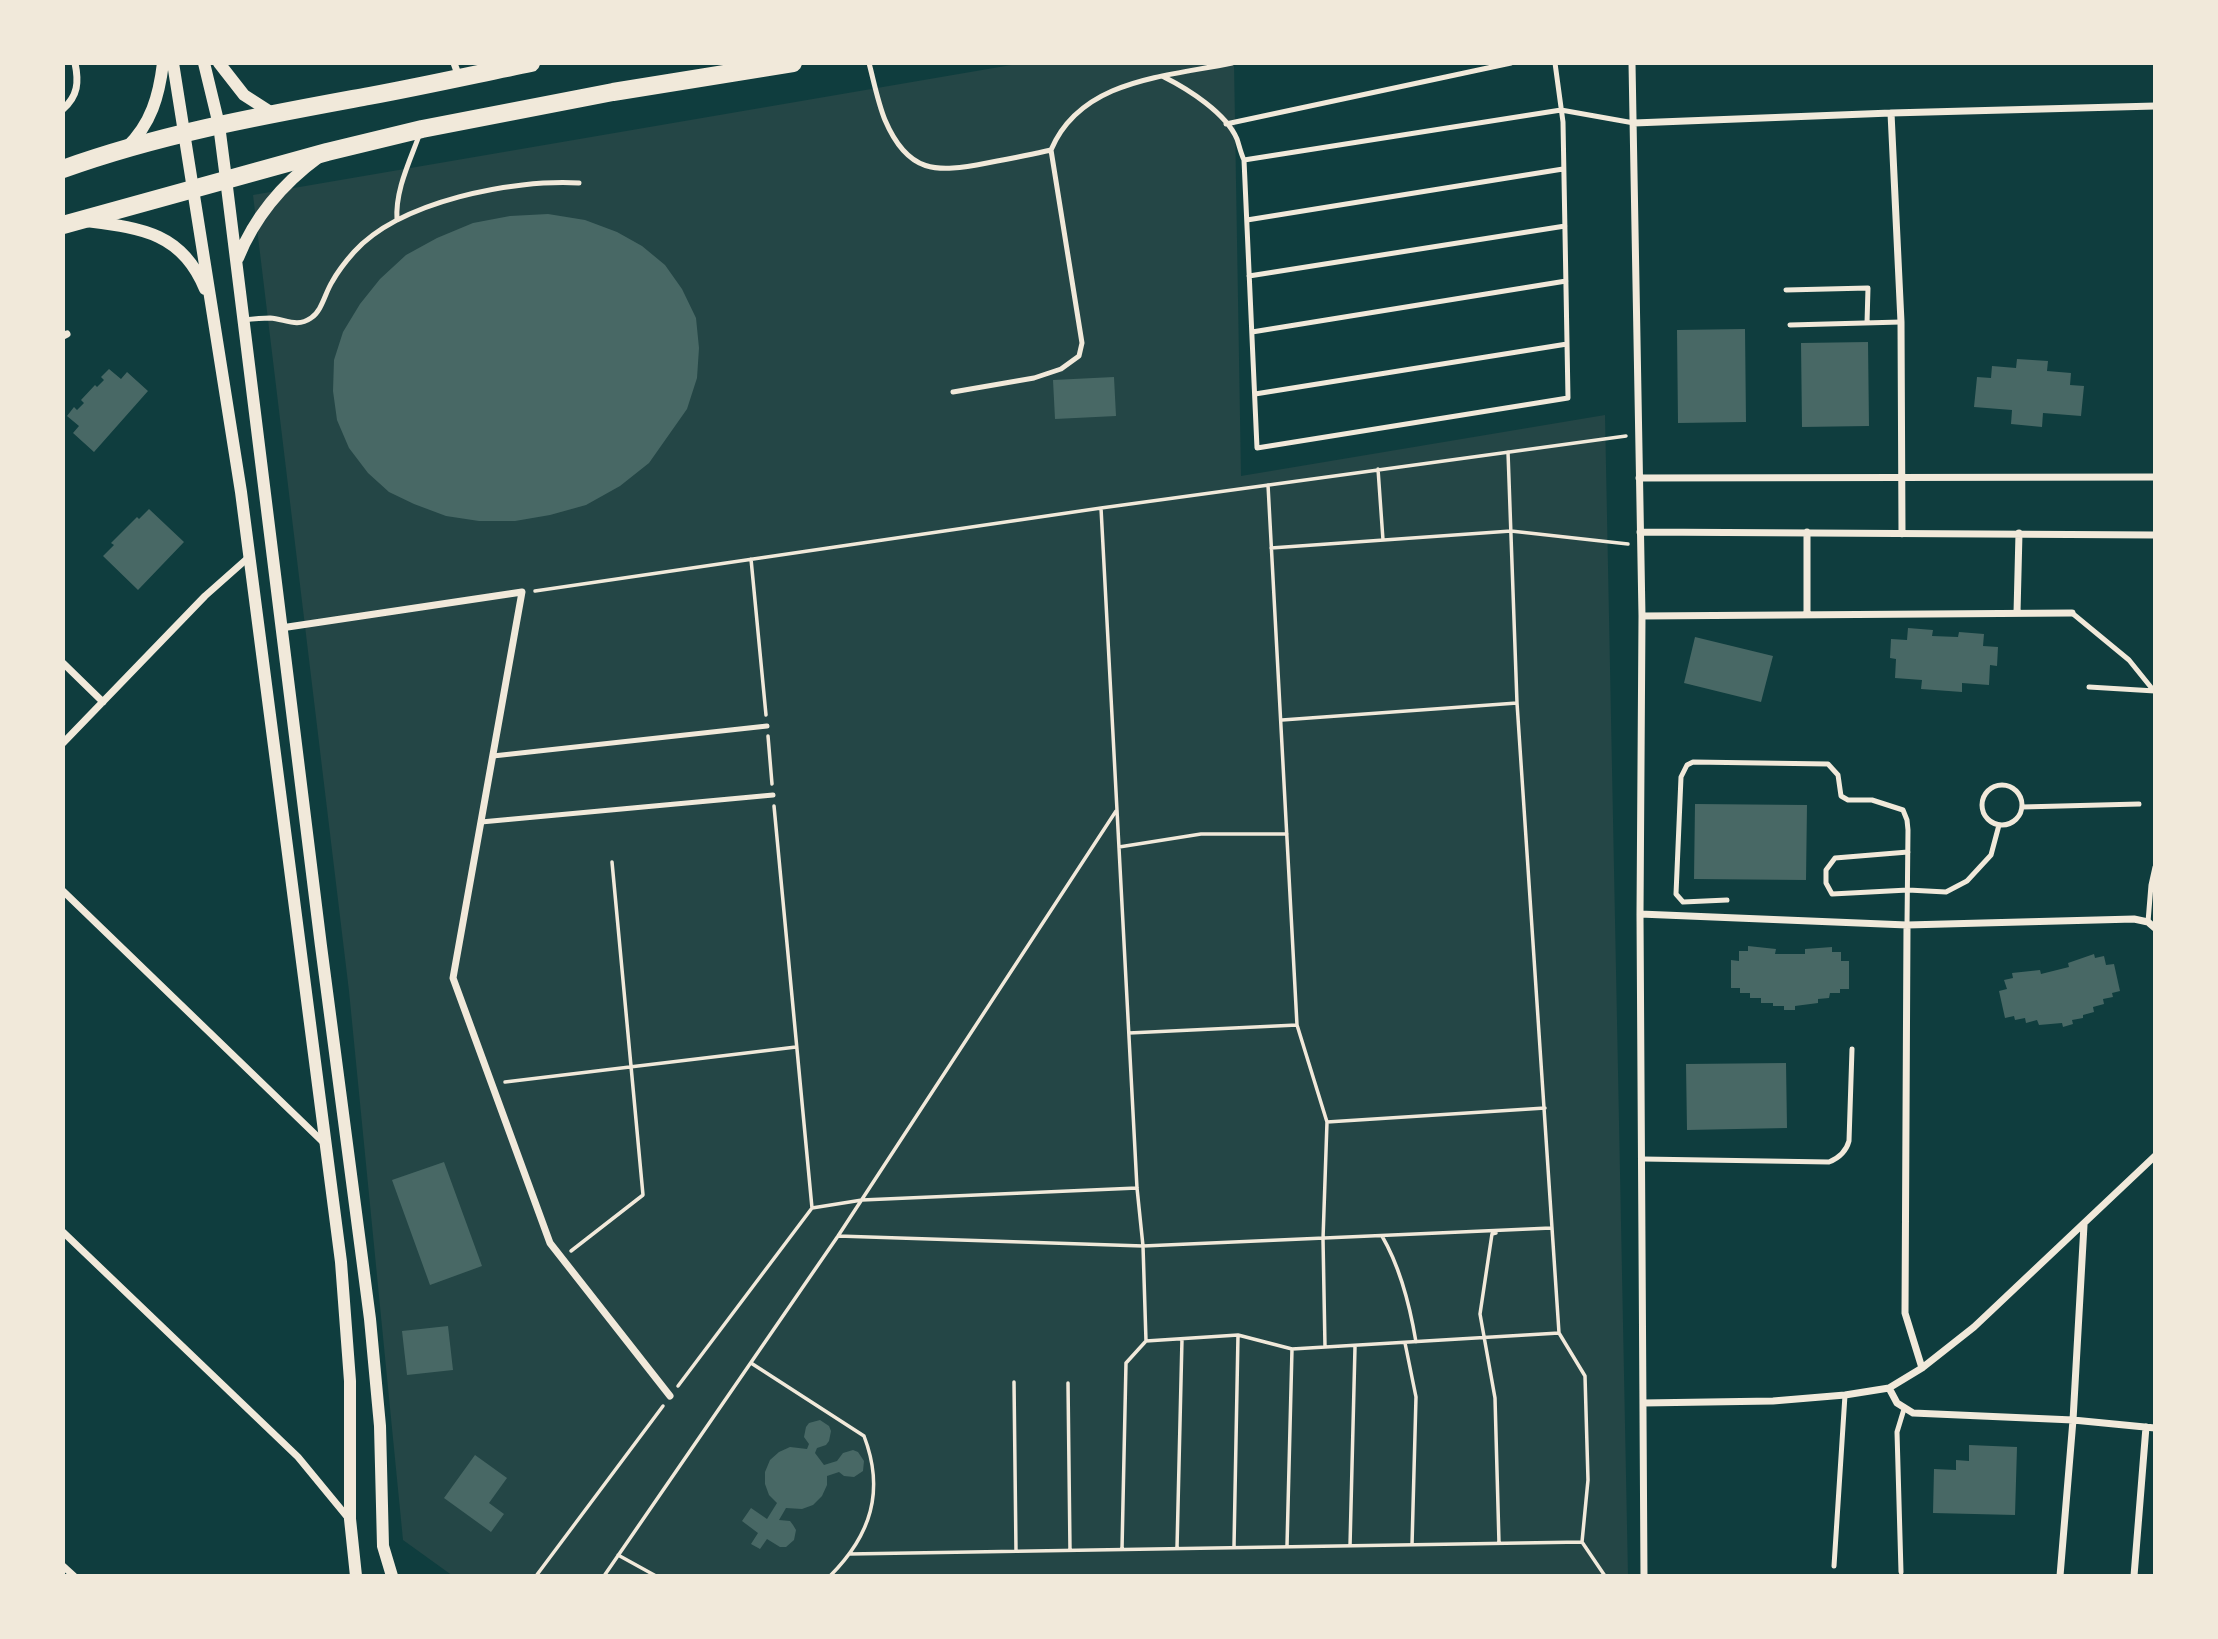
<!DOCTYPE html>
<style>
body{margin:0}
#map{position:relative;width:2218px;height:1639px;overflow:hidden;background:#0f3d3e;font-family:"IBM Plex Sans",sans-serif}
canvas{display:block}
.frame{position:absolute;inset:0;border:65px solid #f1e9da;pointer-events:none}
</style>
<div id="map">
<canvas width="2218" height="1639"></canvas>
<div class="frame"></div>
</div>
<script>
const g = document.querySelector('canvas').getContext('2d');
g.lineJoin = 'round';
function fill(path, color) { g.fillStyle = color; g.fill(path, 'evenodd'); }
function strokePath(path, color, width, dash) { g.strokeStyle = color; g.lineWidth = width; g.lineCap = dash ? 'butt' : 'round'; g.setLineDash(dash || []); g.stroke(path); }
fill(new Path2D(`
 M 1023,63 L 1234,63 L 1241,476 L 1605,415 L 1628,1576 L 453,1576 L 403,1540 L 349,991 L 253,195 Z`), '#244646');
fill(new Path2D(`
 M 548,214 L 585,220 L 617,232 L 642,246 L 665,265 L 682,289 L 696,318 L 699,348 L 697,378 L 687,409 L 649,463 L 620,486 L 586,505 L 550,515 L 515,521 L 479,521 L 446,516 L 414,504 L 389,492 L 368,473 L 349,448 L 337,420 L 333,391 L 334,360 L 343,332 L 360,304 L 380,279 L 406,255 L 437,238 L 473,223 L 510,216 Z
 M 1745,329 L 1746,422 L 1678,423 L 1677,330 Z
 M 1868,342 L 1869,426 L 1802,427 L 1801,343 Z
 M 2017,359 L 2048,361 L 2047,371 L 2071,373 L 2070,385 L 2084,386 L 2081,416 L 2043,413 L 2042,427 L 2011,424 L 2012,410 L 1974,407 L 1977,377 L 1991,378 L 1992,366 L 2016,368 Z
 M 109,369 L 121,379 L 127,372 L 148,391 L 94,452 L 73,433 L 79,426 L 67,416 L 74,407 L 77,410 L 84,403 L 81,400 L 95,385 L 97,387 L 104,380 L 101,377 Z
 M 1114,377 L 1116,416 L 1055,419 L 1053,380 Z
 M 149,509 L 184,542 L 138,590 L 103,556 L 114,545 L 111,543 L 137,517 L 139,519 Z
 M 1908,628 L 1933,630 L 1932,636 L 1958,637 L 1959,632 L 1984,634 L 1983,646 L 1998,647 L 1997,666 L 1990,665 L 1989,685 L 1962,683 L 1962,692 L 1921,689 L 1922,680 L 1895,678 L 1896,659 L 1890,658 L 1891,639 L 1907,640 Z
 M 1695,637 L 1773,656 L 1761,702 L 1684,683 Z
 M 1695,804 L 1807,805 L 1806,880 L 1694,879 Z
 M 1748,946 L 1776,949 L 1775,954 L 1805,954 L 1805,949 L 1832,947 L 1832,952 L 1841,952 L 1841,961 L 1849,961 L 1849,989 L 1840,989 L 1840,993 L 1830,993 L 1829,998 L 1818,999 L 1818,1003 L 1795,1006 L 1795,1010 L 1784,1010 L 1784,1006 L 1773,1006 L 1773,1003 L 1761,1003 L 1761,998 L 1750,998 L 1750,993 L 1740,993 L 1740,988 L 1731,988 L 1731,960 L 1739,961 L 1739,951 L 1748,951 Z
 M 2094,954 L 2095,958 L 2104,956 L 2106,965 L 2114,964 L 2120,991 L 2112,993 L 2113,997 L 2103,999 L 2104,1004 L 2093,1007 L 2094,1012 L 2083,1015 L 2083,1018 L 2072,1020 L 2073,1024 L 2063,1027 L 2062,1023 L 2039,1025 L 2037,1020 L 2026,1023 L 2025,1018 L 2015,1020 L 2014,1016 L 2005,1018 L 1999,991 L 2007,989 L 2004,980 L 2013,978 L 2012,973 L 2040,970 L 2041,974 L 2069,967 L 2068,963 Z
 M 1786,1063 L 1787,1128 L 1687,1130 L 1686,1064 Z
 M 444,1162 L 482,1266 L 430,1285 L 392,1180 Z
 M 448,1326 L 453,1370 L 407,1375 L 402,1331 Z
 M 820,1420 L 829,1426 L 831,1431 L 829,1441 L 826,1445 L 817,1448 L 815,1453 L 824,1465 L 837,1461 L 843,1453 L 853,1450 L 858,1452 L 864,1461 L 863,1471 L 854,1477 L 844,1476 L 839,1472 L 827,1476 L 827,1485 L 822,1496 L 813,1505 L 802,1509 L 786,1508 L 779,1520 L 790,1521 L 793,1525 L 796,1530 L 794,1540 L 786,1547 L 780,1547 L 767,1539 L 760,1549 L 751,1544 L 758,1533 L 742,1521 L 751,1508 L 767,1519 L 777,1503 L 769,1495 L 765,1484 L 765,1472 L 770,1460 L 779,1452 L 790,1447 L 807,1449 L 809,1444 L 804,1437 L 806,1427 L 809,1423 Z
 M 1969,1445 L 2017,1447 L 2015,1515 L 1933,1513 L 1934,1469 L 1956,1470 L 1956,1460 L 1969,1461 Z
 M 475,1455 L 507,1478 L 489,1503 L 504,1514 L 491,1532 L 444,1498 Z`), '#486865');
strokePath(new Path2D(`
 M 1508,452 L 1517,703 L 1559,1333 L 1585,1376 L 1588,1480 L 1582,1542 L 1605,1576
 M 1378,469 L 1383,540
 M 1268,485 L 1297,1025 L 1327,1122 L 1323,1239 L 1325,1347
 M 1101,508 L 1137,1188 L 1143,1246 L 1146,1341 L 1126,1363 L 1122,1549
 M 1271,548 L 1511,531 L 1628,544
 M 751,559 L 766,715
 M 535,591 L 1101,508 L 1626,436
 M 1282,720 L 1517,703
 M 768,736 L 772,784
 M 774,806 L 812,1208
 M 1119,847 L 1201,834 L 1287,834
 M 1129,1033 L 1297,1025
 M 505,1082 L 796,1047
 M 1327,1122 L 1545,1108
 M 1496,1233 L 1492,1234 L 1480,1314 L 1495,1398 L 1499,1543
 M 838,1236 L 1143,1246 L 1551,1228
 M 1382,1236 C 1400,1267 1410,1306 1416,1342
 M 571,1251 L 643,1195 L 612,862
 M 1146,1341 L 1238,1335 L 1292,1349 L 1559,1333
 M 1405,1343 L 1416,1397 L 1412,1545
 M 751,1363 L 864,1436 C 885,1491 871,1535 830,1576
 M 1014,1382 L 1016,1551
 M 1068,1383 L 1070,1550
 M 678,1386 L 812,1208 L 862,1200 L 1137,1188
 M 1234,1546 L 1238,1335
 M 1287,1546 L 1292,1349
 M 1350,1546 L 1355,1347
 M 1177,1548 L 1182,1339
 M 849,1554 L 1582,1542
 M 618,1555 L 656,1576
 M 536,1576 L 663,1406
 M 604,1576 L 838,1236 L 1116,811`), '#f1e9da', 3.5);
strokePath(new Path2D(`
 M 869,63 C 874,82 878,103 885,120 C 908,174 936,173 987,163 C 1008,159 1029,155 1051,150
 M 1164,77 C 1188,89 1226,113 1237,139 C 1239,145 1241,154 1244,160 L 1257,448 L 1568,398 L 1563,122 L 1555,63
 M 1226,124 L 1511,63
 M 1244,160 L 1561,110 L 1634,123
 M 397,220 C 395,190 410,161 420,133
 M 1247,220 L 1563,169
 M 1249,276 L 1565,226
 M 1786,290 L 1868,288 L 1867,323
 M 243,320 C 252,319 261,318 270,318 C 285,319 297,328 311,318 C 322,311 325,293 332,282 C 338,271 346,261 354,252 C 400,201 513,179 579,183
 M 1790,325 L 1901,322
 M 1252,332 L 1566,281
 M 953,392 L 1034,378 L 1061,369 L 1079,356 L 1082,343 L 1051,150 C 1081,79 1165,77 1232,63
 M 1255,394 L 1567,344
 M 2072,613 L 2129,660 L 2154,691
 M 2089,687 L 2155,691
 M 493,756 L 767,726
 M1982 805a20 20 0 1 1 40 0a20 20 0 1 1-40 0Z
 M 2022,807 L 2139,804
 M 481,822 L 773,795
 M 1908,852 L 1835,858 L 1826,870 L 1826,883 L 1832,894 L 1908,890 L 1946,892 L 1967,881 L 1991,855 L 1999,825
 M 1727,900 L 1683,902 L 1676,894 L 1681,777 L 1687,765 L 1693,762 L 1828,764 L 1838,775 L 1841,796 L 1848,800 L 1872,800 L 1903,810 L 1907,820 L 1908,830 L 1907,925
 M 2148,922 L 2151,885 L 2155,867
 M 1643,1159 L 1829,1162 C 1839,1158 1846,1152 1849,1141 L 1852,1049
 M 1834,1566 L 1845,1395
 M 1901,1572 L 1897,1432 L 1904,1409`), '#f1e9da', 5);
strokePath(new Path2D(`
 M 454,63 L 459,77
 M 1632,63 L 1642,616 L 1640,914 L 1644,1576
 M 63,109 C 78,96 79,82 75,63
 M 1891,113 L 1901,322 L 1902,534
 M 1634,123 L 1891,113 L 2155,106
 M 63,336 L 67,334
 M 1639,478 L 2155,477
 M 1640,532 L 2155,535
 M 2017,613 L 2019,533
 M 1807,615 L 1807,532
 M 1642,616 L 2072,613
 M 281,628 L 522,592 L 453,978 L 550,1243 L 670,1396
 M 63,663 L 103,702
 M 63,743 L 205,596 L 249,557
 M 63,891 L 323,1142
 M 1640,914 L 1907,925 L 2134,919 L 2148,922 L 2155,928
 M 1907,925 L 1905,1313 L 1922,1368
 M 63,1232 L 298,1457 L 349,1519
 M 1889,1388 L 1897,1403 L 1913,1413 L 2073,1420 L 2155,1428
 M 1643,1403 L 1773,1401 L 1845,1395 L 1889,1388 L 1922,1368 L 1974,1327 L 2155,1156
 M 63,1566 L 74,1576
 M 2060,1576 L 2073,1420 L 2084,1225
 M 2134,1576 L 2146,1427`), '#f1e9da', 7);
strokePath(new Path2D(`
 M 173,63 L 241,492 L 341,1262 L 350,1381 L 350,1519 L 356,1576
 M 204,63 L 219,125 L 226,179 L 321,946 L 370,1319 L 380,1426 L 383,1546 L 392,1576
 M 219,63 L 244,95 L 272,113
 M 127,147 C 151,124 159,96 163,63
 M 86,221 C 140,228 182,232 205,289
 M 238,258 C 255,216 282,184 319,157`), '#f1e9da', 12);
strokePath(new Path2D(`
 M 63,169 C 163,133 266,115 369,96 C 423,86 477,74 531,63
 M 63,225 L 327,152 L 422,129 L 613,92 L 793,63`), '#f1e9da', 18);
</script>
